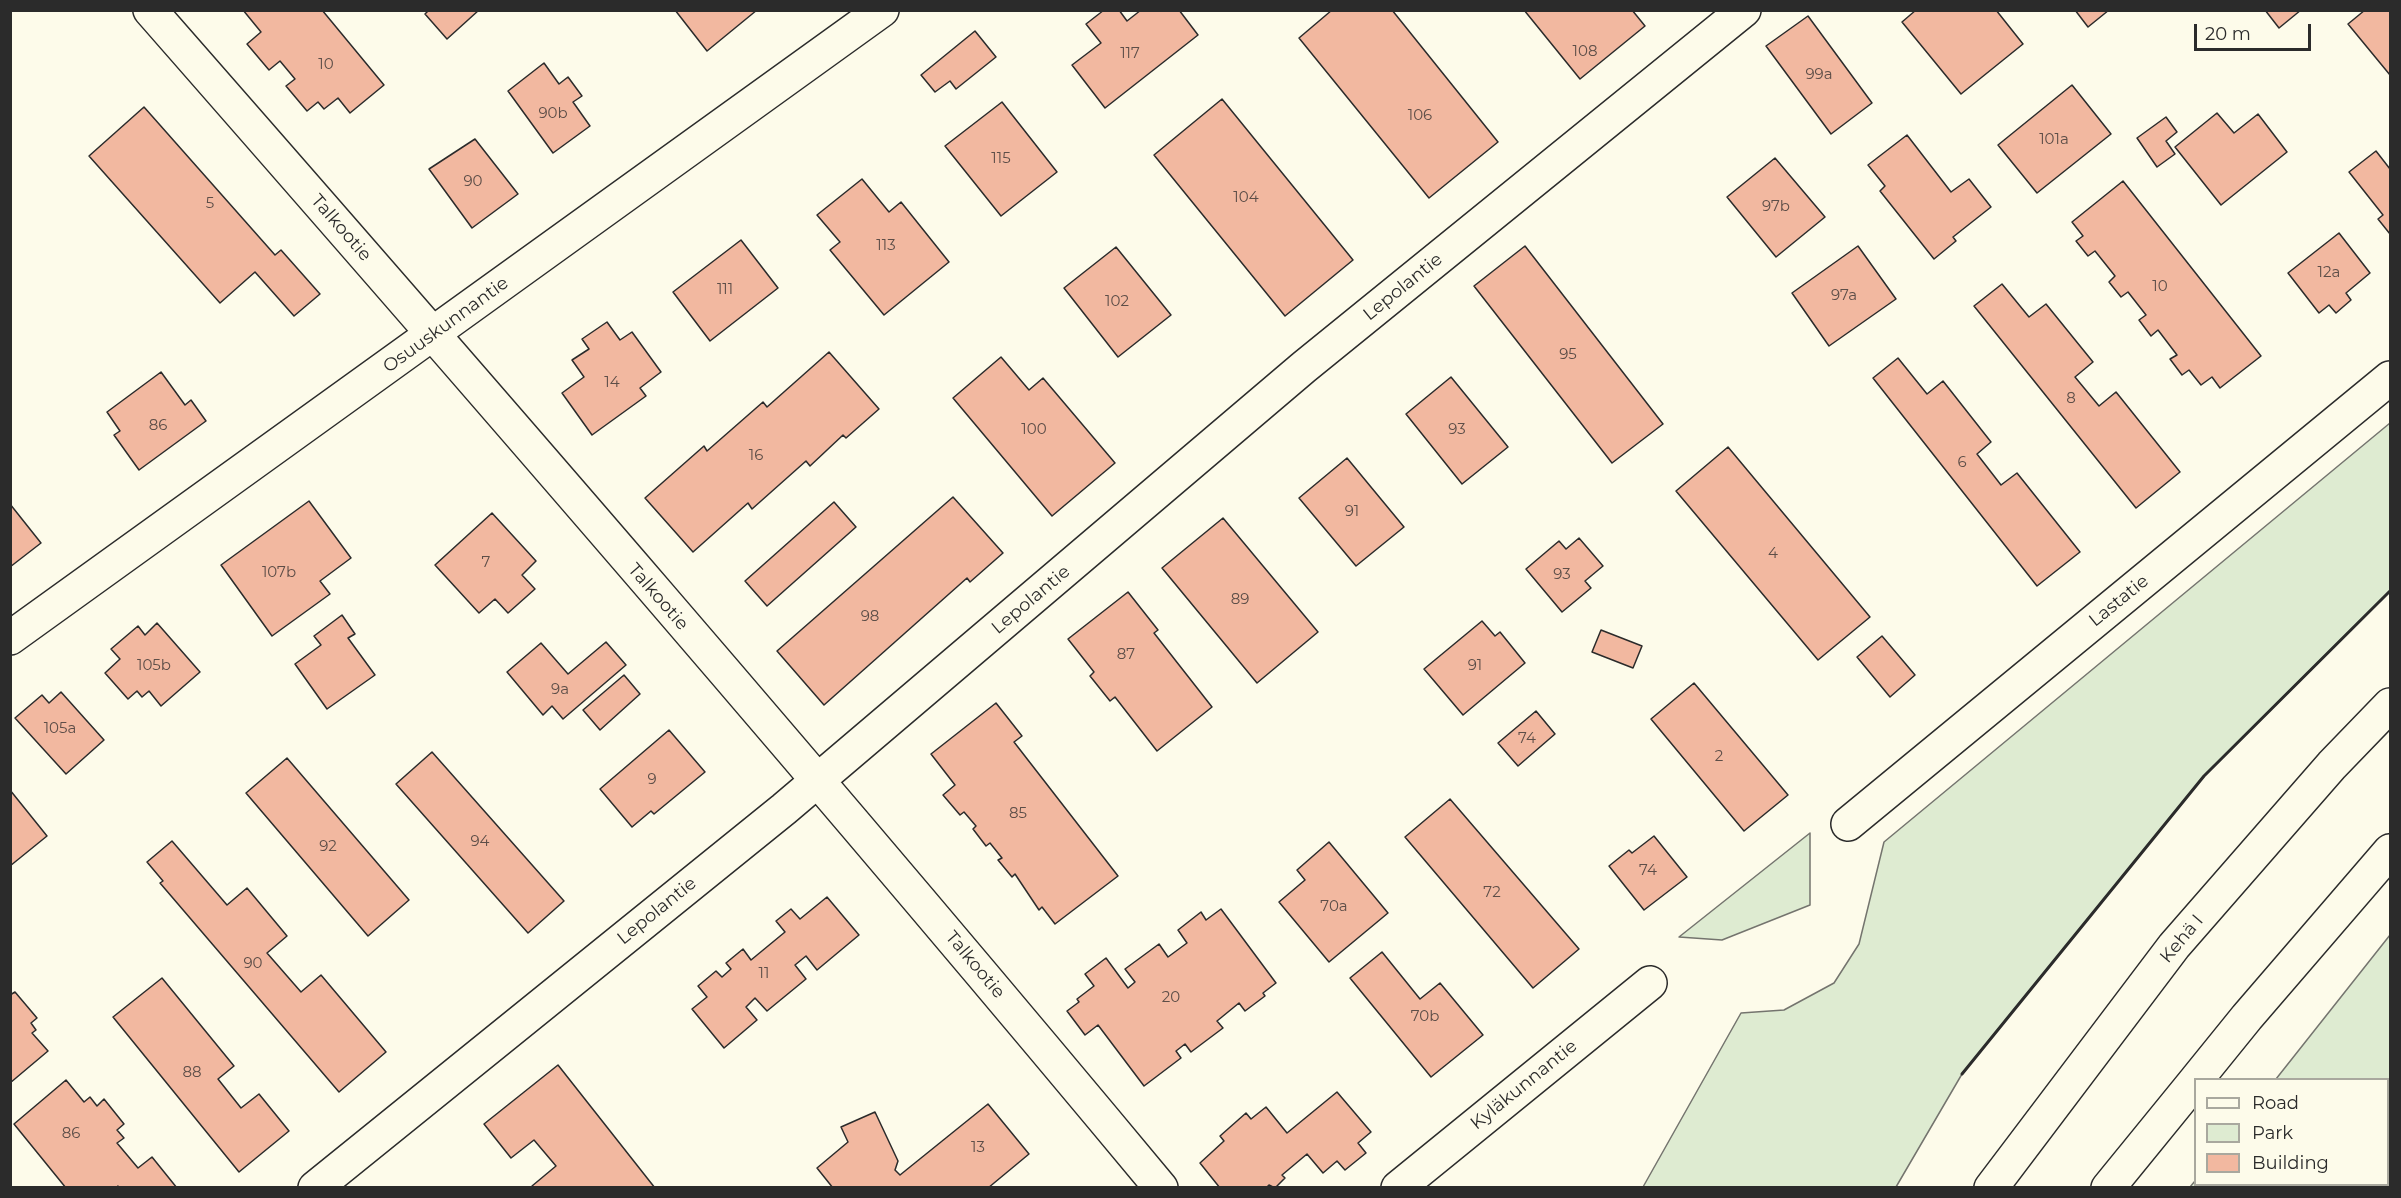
<!DOCTYPE html>
<meta charset="utf-8">
<style>
body{margin:0}
#map{position:relative;width:2401px;height:1198px;overflow:hidden;background:#fdfbea;font-family:Montserrat,sans-serif}
canvas{display:block}
.frame{position:absolute;inset:0;border:12px solid #2b2b2b;pointer-events:none}
.legend{position:absolute;left:2194px;top:1078px;width:195px;height:108px;box-sizing:border-box;background:#fdfbea;border:2px solid #a9a89e;margin:0;padding:8px 10px;list-style:none;font-size:18px;color:#2b2b2b}
.legend li{display:flex;align-items:center;gap:12px;height:30px}
.legend b{width:30px;border:2px solid #a9a89e}
.scale{position:absolute;left:2194px;top:24px;width:117px;height:27px;box-sizing:border-box;border:3px solid #2b2b2b;border-top:0;padding-left:8px;font-size:18px;line-height:21px;white-space:nowrap;color:#2b2b2b;-webkit-text-stroke:4px #fdfbea;paint-order:stroke}
</style>
<div id="map">
<canvas width="2401" height="1198"></canvas>
<div class="frame"></div>
<ul class="legend">
<li><b style="height:8px;background:#fdfbea"></b>Road</li>
<li><b style="height:16px;background:#deebd1"></b>Park</li>
<li><b style="height:16px;background:#f2b8a0"></b>Building</li>
</ul>
<div class="scale">20 m</div>
</div>
<script>
const g = document.querySelector('canvas').getContext('2d');
g.lineJoin = 'round';
function fill(path, color) { g.fillStyle = color; g.fill(path, 'evenodd'); }
function strokePath(path, color, width, dash) { g.strokeStyle = color; g.lineWidth = width; g.lineCap = dash ? 'butt' : 'round'; g.setLineDash(dash || []); g.stroke(path); }
function write(font, color, halo, rows, align = 'center') {
  g.font = font + ' Montserrat,sans-serif'; g.lineWidth = 4.5; g.setLineDash([]); g.textBaseline = 'middle'; g.strokeStyle = halo; g.fillStyle = color; for (const [text, x, y, turn = 0] of rows) {
    g.save(); g.translate(x, y); g.rotate((+turn || 0) * Math.PI / 180); g.textAlign = isNaN(turn) ? turn : align; if (halo) g.strokeText(text, 0, 0); g.fillText(text, 0, 0); g.restore();
  }
}
const green = new Path2D(`
 M 2390,423 L 2390,591 L 2204,776 L 1962,1074 L 1896,1187 L 1643,1187 L 1741,1013 L 1784,1010 L 1834,983 L 1859,944 L 1884,842 Z
 M 1810,833 L 1810,905 L 1722,940 L 1679,937 Z
 M 2390,935 L 2390,1187 L 2190,1187 L 2195,1181 L 2196,1184 L 2388,1184 L 2388,1080 L 2276,1079 Z`);
fill(green, '#deebd1');
strokePath(green, '#74746e', 1.5);
const building = new Path2D(`
 M 243,10 L 322,10 L 384,85 L 350,113 L 338,98 L 324,109 L 318,102 L 307,111 L 286,86 L 295,79 L 280,61 L 269,70 L 247,44 L 261,32 Z
 M 429,10 L 479,10 L 447,39 L 425,14 Z
 M 675,10 L 757,10 L 707,51 Z
 M 1104,10 L 1119,10 L 1127,21 L 1141,10 L 1179,10 L 1198,35 L 1105,108 L 1072,65 L 1101,43 L 1086,24 Z
 M 1332,10 L 1392,10 L 1498,142 L 1429,198 L 1299,38 Z
 M 1524,10 L 1632,10 L 1645,26 L 1580,79 Z
 M 1916,10 L 1996,10 L 2023,44 L 1961,94 L 1902,22 Z
 M 2075,10 L 2109,10 L 2088,27 Z
 M 2265,10 L 2301,10 L 2279,28 Z
 M 2365,10 L 2390,10 L 2390,75 L 2348,24 Z
 M 1808,16 L 1872,103 L 1831,134 L 1766,46 Z
 M 975,31 L 996,57 L 956,89 L 950,81 L 935,92 L 921,75 Z
 M 544,63 L 559,84 L 568,77 L 582,96 L 573,102 L 590,126 L 553,153 L 508,91 Z
 M 2072,85 L 2111,134 L 2037,193 L 1998,145 Z
 M 1222,99 L 1353,260 L 1285,316 L 1154,155 Z
 M 1002,102 L 1057,172 L 1001,216 L 945,146 Z
 M 144,107 L 275,255 L 281,250 L 320,294 L 294,316 L 255,272 L 220,303 L 89,156 Z
 M 2217,113 L 2234,133 L 2258,114 L 2287,152 L 2221,205 L 2175,147 Z
 M 2166,117 L 2177,132 L 2166,141 L 2175,154 L 2157,167 L 2137,138 Z
 M 1907,135 L 1951,192 L 1969,179 L 1991,207 L 1953,237 L 1956,241 L 1934,259 L 1880,191 L 1885,186 L 1868,165 Z
 M 475,139 L 518,194 L 472,228 L 429,169 Z
 M 2376,151 L 2390,169 L 2390,234 L 2378,219 L 2383,215 L 2349,172 Z
 M 1775,158 L 1825,217 L 1776,257 L 1727,197 Z
 M 862,179 L 889,212 L 901,202 L 949,262 L 884,315 L 830,250 L 840,242 L 817,215 Z
 M 2123,181 L 2261,356 L 2220,388 L 2212,377 L 2201,385 L 2189,370 L 2182,375 L 2170,359 L 2177,355 L 2158,330 L 2151,336 L 2139,320 L 2146,315 L 2128,292 L 2121,297 L 2109,282 L 2115,276 L 2095,251 L 2088,256 L 2076,241 L 2083,236 L 2072,222 Z
 M 2339,233 L 2370,273 L 2346,293 L 2351,300 L 2336,313 L 2329,305 L 2319,313 L 2288,273 Z
 M 741,240 L 778,288 L 710,341 L 673,292 Z
 M 1525,246 L 1663,424 L 1612,463 L 1474,286 Z
 M 1858,246 L 1896,299 L 1829,346 L 1792,293 Z
 M 1116,247 L 1171,315 L 1118,357 L 1064,288 Z
 M 2002,284 L 2029,317 L 2046,304 L 2093,362 L 2075,377 L 2099,406 L 2116,392 L 2180,472 L 2136,508 L 1974,306 Z
 M 607,322 L 620,340 L 632,332 L 661,372 L 640,388 L 646,396 L 592,435 L 562,393 L 584,377 L 572,360 L 589,349 L 582,339 Z
 M 829,352 L 879,409 L 846,438 L 843,435 L 810,466 L 806,461 L 752,509 L 748,503 L 693,552 L 645,498 L 704,446 L 707,451 L 763,402 L 767,407 Z
 M 1001,357 L 1029,390 L 1043,378 L 1115,463 L 1052,516 L 953,398 Z
 M 1898,358 L 1927,394 L 1943,381 L 1991,442 L 1977,454 L 2001,485 L 2017,473 L 2080,552 L 2037,586 L 1873,378 Z
 M 161,372 L 185,405 L 191,400 L 206,421 L 139,470 L 114,435 L 120,431 L 107,412 Z
 M 1451,377 L 1508,447 L 1462,484 L 1406,414 Z
 M 1728,447 L 1870,617 L 1818,660 L 1676,491 Z
 M 1347,458 L 1404,527 L 1356,566 L 1299,498 Z
 M 953,497 L 1003,553 L 970,582 L 967,578 L 824,705 L 777,651 Z
 M 309,501 L 351,558 L 320,581 L 330,594 L 272,636 L 221,565 Z
 M 834,502 L 856,527 L 767,606 L 745,581 Z
 M 10,504 L 41,543 L 10,567 Z
 M 492,513 L 536,561 L 522,575 L 535,589 L 508,613 L 495,599 L 479,613 L 435,565 Z
 M 1223,518 L 1318,632 L 1257,683 L 1162,568 Z
 M 1579,538 L 1603,566 L 1585,581 L 1591,588 L 1562,612 L 1526,569 L 1559,541 L 1566,549 Z
 M 1128,592 L 1158,630 L 1154,633 L 1212,707 L 1157,751 L 1115,697 L 1110,701 L 1090,676 L 1094,672 L 1068,639 Z
 M 342,615 L 355,634 L 348,638 L 375,675 L 327,709 L 295,664 L 321,645 L 314,636 Z
 M 1482,621 L 1495,636 L 1500,632 L 1525,663 L 1463,715 L 1424,669 Z
 M 157,623 L 200,672 L 161,706 L 149,691 L 142,697 L 137,691 L 128,699 L 105,673 L 120,659 L 111,649 L 138,626 L 145,635 Z
 M 1601,630 L 1642,646 L 1633,668 L 1592,652 Z
 M 1882,636 L 1915,675 L 1890,697 L 1857,657 Z
 M 606,642 L 626,665 L 563,719 L 552,706 L 543,715 L 507,672 L 541,643 L 568,674 Z
 M 624,675 L 640,694 L 600,730 L 583,710 Z
 M 1694,683 L 1788,795 L 1744,831 L 1651,719 Z
 M 61,692 L 104,740 L 66,774 L 15,718 L 42,695 L 49,703 Z
 M 996,703 L 1022,736 L 1014,742 L 1118,876 L 1055,924 L 1042,907 L 1039,910 L 1015,874 L 1012,877 L 998,860 L 1002,858 L 990,843 L 986,846 L 973,829 L 976,826 L 964,812 L 960,815 L 943,795 L 955,785 L 931,754 Z
 M 1536,711 L 1555,734 L 1518,766 L 1498,743 Z
 M 669,730 L 705,772 L 654,814 L 651,811 L 632,827 L 600,789 Z
 M 432,752 L 564,901 L 528,933 L 396,784 Z
 M 287,758 L 409,900 L 368,936 L 246,793 Z
 M 10,790 L 47,836 L 10,866 Z
 M 1450,799 L 1579,949 L 1533,988 L 1405,837 Z
 M 1654,836 L 1687,877 L 1644,910 L 1609,866 L 1629,850 L 1632,853 Z
 M 172,841 L 227,905 L 247,888 L 287,936 L 267,953 L 301,992 L 321,975 L 386,1052 L 339,1092 L 160,883 L 163,881 L 147,862 Z
 M 1329,842 L 1388,913 L 1329,962 L 1279,902 L 1305,880 L 1297,870 Z
 M 827,897 L 859,935 L 817,970 L 806,956 L 795,965 L 806,979 L 767,1011 L 755,998 L 746,1007 L 757,1020 L 724,1048 L 692,1009 L 707,997 L 698,986 L 716,971 L 722,977 L 731,969 L 726,963 L 743,949 L 751,960 L 785,932 L 776,921 L 791,909 L 800,919 Z
 M 1221,909 L 1276,983 L 1263,993 L 1265,996 L 1245,1011 L 1239,1003 L 1217,1021 L 1223,1028 L 1191,1052 L 1185,1044 L 1176,1051 L 1181,1058 L 1144,1086 L 1098,1025 L 1085,1035 L 1067,1011 L 1079,1002 L 1077,999 L 1094,986 L 1085,974 L 1106,958 L 1128,988 L 1135,982 L 1125,969 L 1159,944 L 1168,957 L 1187,943 L 1178,930 L 1201,912 L 1206,920 Z
 M 1382,952 L 1420,999 L 1440,983 L 1483,1035 L 1431,1077 L 1350,978 Z
 M 162,978 L 234,1066 L 218,1079 L 241,1108 L 259,1094 L 289,1131 L 239,1172 L 113,1017 Z
 M 15,992 L 37,1018 L 31,1023 L 36,1030 L 32,1033 L 48,1051 L 10,1083 L 10,995 Z
 M 558,1065 L 655,1188 L 533,1188 L 532,1186 L 556,1166 L 534,1140 L 511,1158 L 484,1124 Z
 M 66,1080 L 84,1102 L 90,1097 L 97,1106 L 104,1099 L 124,1124 L 117,1130 L 124,1138 L 117,1143 L 138,1168 L 152,1157 L 177,1188 L 119,1188 L 118,1186 L 116,1188 L 66,1188 L 14,1124 Z
 M 1337,1092 L 1371,1132 L 1358,1143 L 1366,1153 L 1345,1170 L 1337,1161 L 1323,1173 L 1307,1154 L 1282,1175 L 1285,1178 L 1275,1188 L 1269,1185 L 1266,1188 L 1220,1188 L 1200,1163 L 1224,1141 L 1220,1136 L 1246,1113 L 1251,1119 L 1266,1107 L 1287,1133 Z
 M 988,1104 L 1029,1154 L 988,1188 L 833,1188 L 817,1168 L 848,1142 L 841,1127 L 875,1112 L 898,1161 L 895,1170 L 900,1175 Z`);
fill(building, '#f2b8a0');
strokePath(building, '#2b2b2b', 1.5);
const minor = new Path2D(`
 M 150,10 C 491,399 830,790 1161,1188
 M 10,638 L 882,10
 M 1848,824 L 2390,378
 M 315,1188 L 784,809 L 1304,367 L 1744,10
 M 1398,1188 L 1650,983`);
const highway = new Path2D(`
 M 2196,1080 L 2247,1017 L 2390,851
 M 1991,1188 L 2174,946 L 2332,765 L 2390,705
 M 2108,1188 L 2196,1080`);
strokePath(minor, '#2b2b2b', 36);
strokePath(highway, '#2b2b2b', 36);
strokePath(minor, '#fdfbea', 33);
strokePath(highway, '#fdfbea', 33);
strokePath(new Path2D(`
 M 1962,1074 L 2204,776 L 2390,591`), '#2b2b2b', 3);
write('15px', '#5d4e48', null, [
 ["108",1585,52],
 ["117",1130,54],
 ["10",326,65],
 ["99a",1819,75],
 ["90b",553,114],
 ["106",1420,116],
 ["101a",2054,140],
 ["115",1001,159],
 ["90",473,182],
 ["104",1246,198],
 ["5",210,204],
 ["97b",1776,207],
 ["113",886,246],
 ["12a",2329,273],
 ["10",2160,287],
 ["111",725,290],
 ["97a",1844,296],
 ["102",1117,302],
 ["95",1568,355],
 ["14",612,383],
 ["8",2071,399],
 ["86",158,426],
 ["100",1034,430],
 ["93",1457,430],
 ["16",756,456],
 ["6",1962,463],
 ["91",1352,512],
 ["4",1773,554],
 ["7",486,563],
 ["107b",279,573],
 ["93",1562,575],
 ["89",1240,600],
 ["98",870,617],
 ["87",1126,655],
 ["105b",154,666],
 ["91",1475,666],
 ["9a",560,690],
 ["105a",60,729],
 ["74",1527,739],
 ["2",1719,757],
 ["9",652,780],
 ["85",1018,814],
 ["94",480,842],
 ["92",328,847],
 ["74",1648,871],
 ["72",1492,893],
 ["70a",1334,907],
 ["90",253,964],
 ["11",764,974],
 ["20",1171,998],
 ["70b",1425,1017],
 ["88",192,1073],
 ["86",71,1134],
 ["13",978,1148]
]);
write('18px', '#2b2b2b', '#fdfbea', [
 ["Talkootie",341,228,49],
 ["Lepolantie",1403,287,-39],
 ["Osuuskunnantie",446,325,-36],
 ["Talkootie",658,597,49],
 ["Lepolantie",1031,600,-40],
 ["Lastatie",2119,601,-39],
 ["Lepolantie",657,911,-39],
 ["Kehä I",2182,939,-50],
 ["Talkootie",975,965,50],
 ["Kyläkunnantie",1524,1085,-39]
]);
</script>
